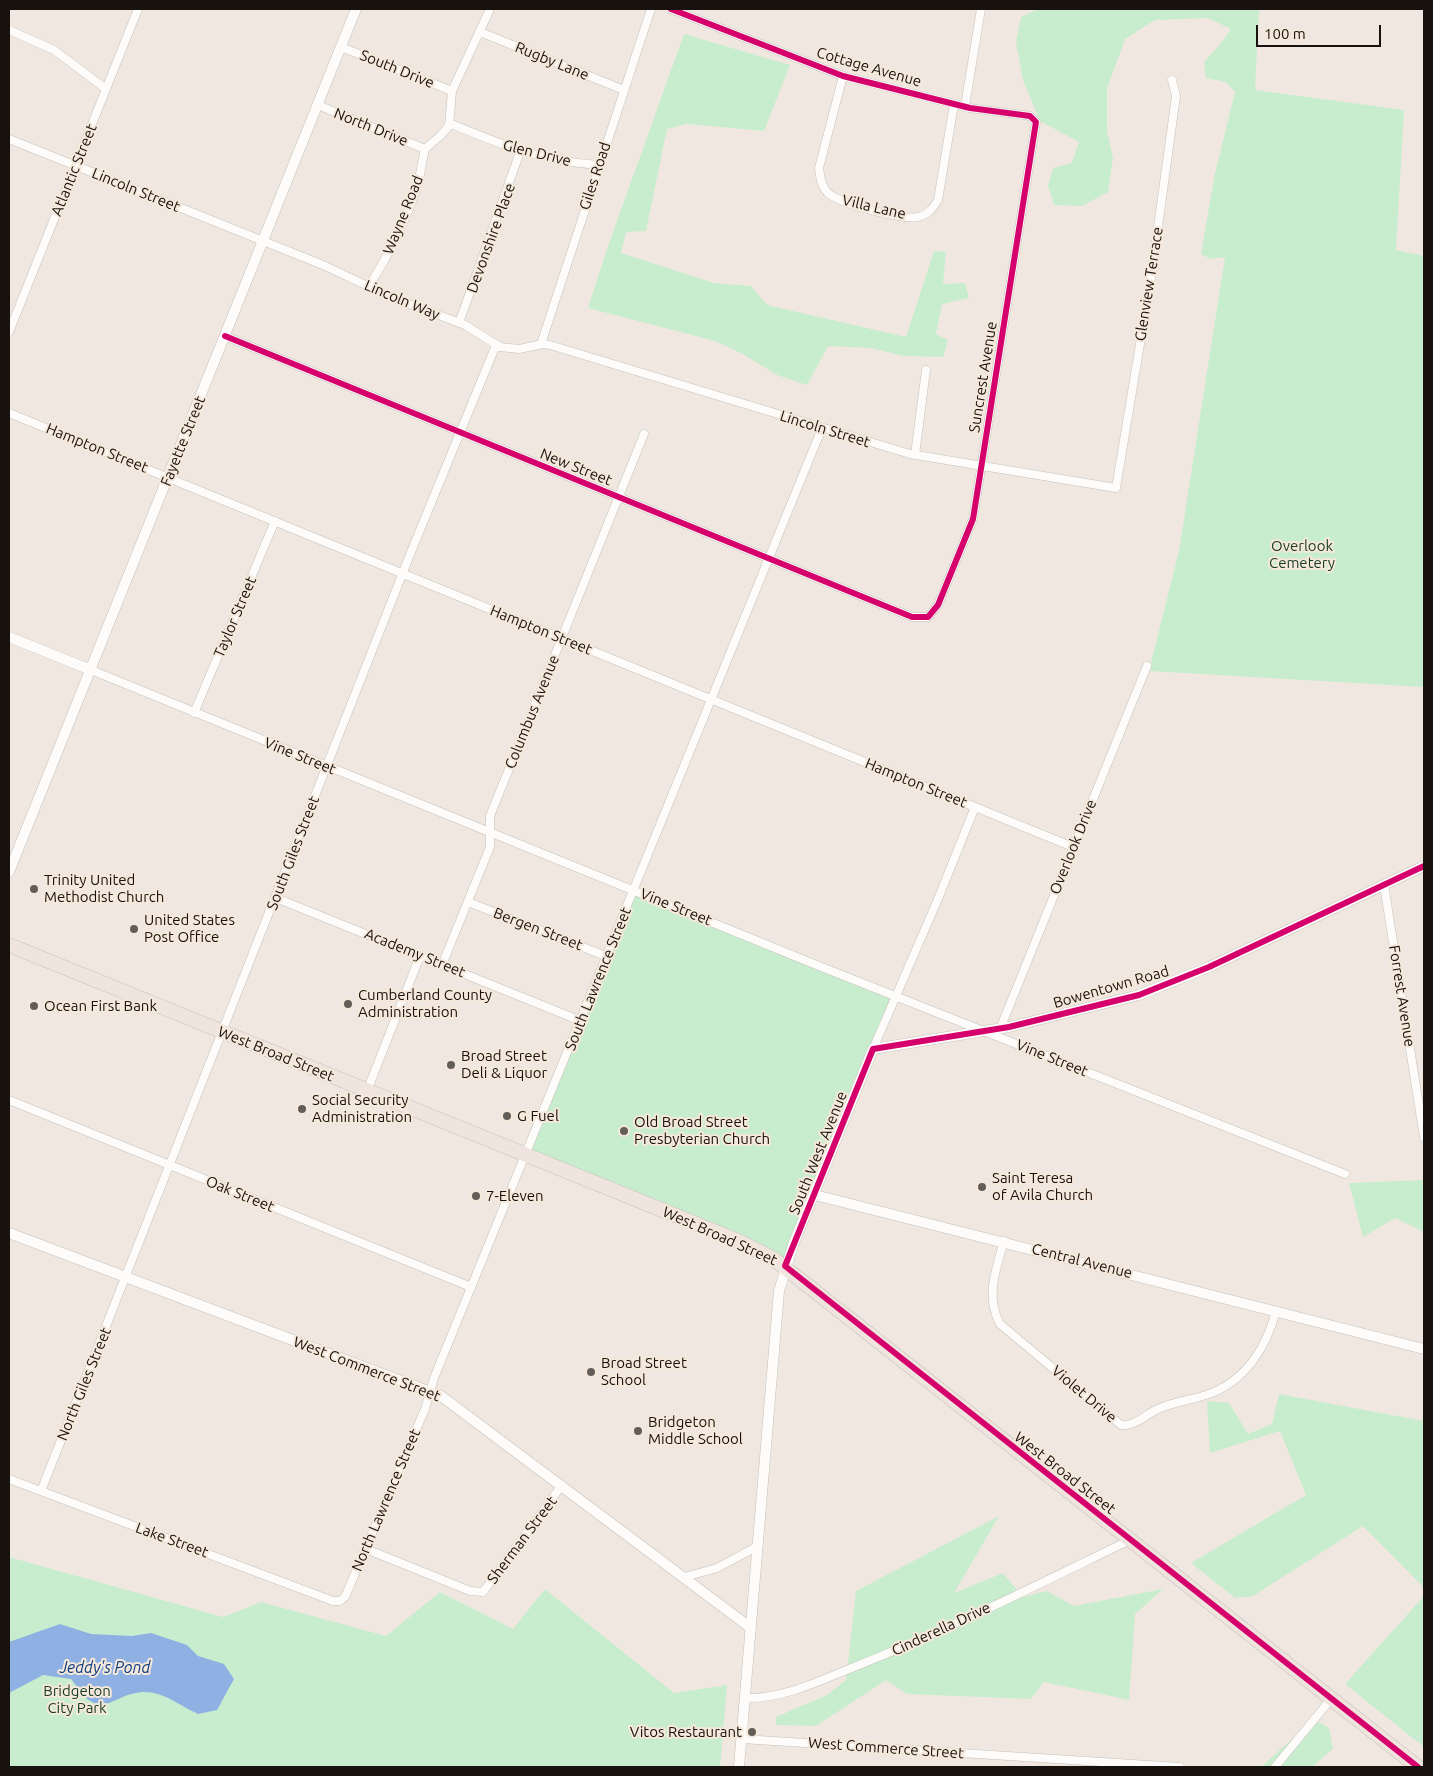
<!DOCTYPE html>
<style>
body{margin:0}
#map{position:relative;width:1433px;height:1776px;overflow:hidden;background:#f0e8e0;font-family:Ubuntu,sans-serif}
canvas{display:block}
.frame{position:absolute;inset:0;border:10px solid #17120e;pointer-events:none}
.scale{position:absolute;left:1256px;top:25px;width:125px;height:22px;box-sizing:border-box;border:2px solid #17120e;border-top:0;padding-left:6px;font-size:15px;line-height:18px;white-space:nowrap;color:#17120e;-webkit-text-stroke:4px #f6e8da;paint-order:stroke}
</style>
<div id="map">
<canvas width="1433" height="1776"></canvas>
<div class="frame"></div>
<div class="scale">100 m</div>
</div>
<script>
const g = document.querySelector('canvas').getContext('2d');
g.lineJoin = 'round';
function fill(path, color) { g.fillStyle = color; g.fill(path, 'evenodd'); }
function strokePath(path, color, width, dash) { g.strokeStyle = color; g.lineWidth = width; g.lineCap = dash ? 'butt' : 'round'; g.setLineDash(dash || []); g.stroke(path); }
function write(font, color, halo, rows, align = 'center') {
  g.font = font + ' Ubuntu,sans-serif'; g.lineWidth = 4; g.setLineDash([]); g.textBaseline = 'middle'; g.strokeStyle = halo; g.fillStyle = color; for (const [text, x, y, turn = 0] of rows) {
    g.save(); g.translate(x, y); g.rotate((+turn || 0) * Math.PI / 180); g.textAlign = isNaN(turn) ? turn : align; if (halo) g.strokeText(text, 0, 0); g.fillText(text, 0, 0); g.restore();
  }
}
fill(new Path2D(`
 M 1038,9 L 1259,9 L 1255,90 L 1404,110 L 1396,250 L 1424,256 L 1424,687 L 1149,671 L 1179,551 L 1225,257 L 1211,259 L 1201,254 L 1215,173 L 1235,92 L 1226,82 L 1206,78 L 1204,62 L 1218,47 L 1231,29 L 1208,18 L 1155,20 L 1125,39 L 1107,89 L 1107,131 L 1113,158 L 1108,192 L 1082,206 L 1054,205 L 1048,186 L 1053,168 L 1072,163 L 1079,142 L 1040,121 L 1023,80 L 1016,42 L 1021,17 Z
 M 684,34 L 790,65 L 764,131 L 687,124 L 667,129 L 646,231 L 626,232 L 621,253 L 714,283 L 751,286 L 767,305 L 906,337 L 934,251 L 946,252 L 943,284 L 965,283 L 969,298 L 942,304 L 936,334 L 948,340 L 943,357 L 904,356 L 871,348 L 828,346 L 807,385 L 777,375 L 741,353 L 715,341 L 588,308 L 607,249 Z
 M 635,890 L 896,996 L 785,1266 L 526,1155 Z
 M 1424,1180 L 1424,1232 L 1395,1218 L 1363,1237 L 1349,1183 Z
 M 1279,1394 L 1424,1421 L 1424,1588 L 1363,1526 L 1253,1596 L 1235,1598 L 1191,1563 L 1306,1495 L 1280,1431 L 1210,1453 L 1207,1401 L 1229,1403 L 1248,1434 L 1272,1424 Z
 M 999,1516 L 954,1593 L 1003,1573 L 1023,1597 L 1047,1591 L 1074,1606 L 1163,1589 L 1135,1614 L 1129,1700 L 1044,1682 L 1031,1699 L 907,1694 L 886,1680 L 816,1726 L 776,1725 L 776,1717 L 827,1695 L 846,1680 L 856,1591 Z
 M 9,1557 L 223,1617 L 261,1602 L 386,1636 L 440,1592 L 513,1629 L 545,1589 L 674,1693 L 727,1685 L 720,1767 L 9,1767 Z
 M 1424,1596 L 1424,1747 L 1345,1684 Z
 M 1314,1719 L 1329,1728 L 1333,1749 L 1312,1767 L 1261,1767 Z`), '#c8edce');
fill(new Path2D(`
 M 60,1624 L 91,1634 L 132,1636 L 151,1633 L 187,1645 L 198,1656 L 224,1664 L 234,1679 L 217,1710 L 198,1714 C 178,1705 159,1688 136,1693 C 122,1695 114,1703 99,1706 L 87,1699 L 71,1679 L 43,1675 L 9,1693 L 9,1642 Z`), '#8fb0e2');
const street = new Path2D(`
 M 9,30 L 54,50 L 106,89
 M 480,32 L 624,90
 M 341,47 L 452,91
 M 843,76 L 819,168 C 820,176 821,187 828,193 C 840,204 902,220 918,217 C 929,214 933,208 938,200 L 954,104
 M 318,105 L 425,149
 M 965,106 L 981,9
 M 449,123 C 502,145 540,161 599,165
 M 9,139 L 323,265 L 391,297 L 465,325 L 500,347 L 519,349 L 543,344 L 550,345 L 910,454 L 1116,488 L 1151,278 L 1176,96 L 1172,80
 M 369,286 C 389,254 407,220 418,183 C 421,172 422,160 425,149 L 440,136 L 449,126 L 452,91 L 490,9
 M 459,323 L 520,152
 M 9,332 L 138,9
 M 225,336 L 912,617 L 928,617 L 938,605 L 973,519 L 1036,122 L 1030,116 L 970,108 L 843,76 L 671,9
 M 541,344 L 651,9
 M 9,413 L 1073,847
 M 915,455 L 926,370
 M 91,670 L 819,966 L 1345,1174
 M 194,713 L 275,521
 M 1384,885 L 1424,1137
 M 276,898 L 581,1021
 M 468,902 L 608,957
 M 442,965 L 490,847 L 490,816 L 644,434
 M 1000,1029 L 1147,666
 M 873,1049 L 938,899 L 975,807
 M 367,1091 L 420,956
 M 9,1100 L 471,1287
 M 1004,1241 C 996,1269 985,1297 1000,1324 L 1121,1425 C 1135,1427 1146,1414 1158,1409 C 1173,1402 1191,1400 1206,1395 C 1245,1382 1266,1348 1276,1311
 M 9,1479 L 333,1601 L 340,1601 L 345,1597 L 425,1409 L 434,1378 L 822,428
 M 41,1491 L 411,552 L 496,345
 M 366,1549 L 470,1591 L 483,1592 L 562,1485
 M 685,1577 L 717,1568 L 758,1546
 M 745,1698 C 783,1699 819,1681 854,1667 C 948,1630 1039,1584 1130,1540
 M 742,1739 L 1180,1767
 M 1275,1767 L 1331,1699`);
const secondary = new Path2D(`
 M 9,637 L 91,670
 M 9,872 L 356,9
 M 815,1195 L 1424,1349
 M 9,1233 L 441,1396 L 751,1628
 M 739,1767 L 779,1291 L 793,1245 L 873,1049 L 1009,1027 L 1139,995 L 1209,967 L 1424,866`);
const highway = new Path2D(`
 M 9,945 L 635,1199 L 741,1242 L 774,1259 L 1418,1767`);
strokePath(street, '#c6c0ba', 9);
strokePath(secondary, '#c6c0ba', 11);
strokePath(highway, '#c6c3bf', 15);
strokePath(street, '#fdfcfa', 8);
strokePath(secondary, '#fdfcfa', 10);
strokePath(highway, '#efe5de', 14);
strokePath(new Path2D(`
 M 225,336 L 912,617 L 928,617 L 938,605 L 973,519 L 1036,122 L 1030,116 L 970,108 L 843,76 L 671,9
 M 1418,1767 L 785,1266 L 873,1049 L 1009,1027 L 1139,995 L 1209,967 L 1424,866`), '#d6006c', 6);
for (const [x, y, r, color] of [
 [34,889,5,"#635d58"],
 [134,929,5,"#635d58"],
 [348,1004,5,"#635d58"],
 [34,1006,5,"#635d58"],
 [451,1065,5,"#635d58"],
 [302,1109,5,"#635d58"],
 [507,1116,5,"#635d58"],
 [624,1131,5,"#635d58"],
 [982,1187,5,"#635d58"],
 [476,1196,5,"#635d58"],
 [591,1372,5,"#635d58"],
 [638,1431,5,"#635d58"],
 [752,1732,5,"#635d58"]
]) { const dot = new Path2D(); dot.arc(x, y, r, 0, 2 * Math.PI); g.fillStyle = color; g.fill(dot); strokePath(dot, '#f6e8da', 2); }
write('15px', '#17120e', '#f6e8da', [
 ["Rugby Lane",552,61,22],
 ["Cottage Avenue",869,67,16],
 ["South Drive",397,69,22],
 ["North Drive",371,127,22],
 ["Glen Drive",537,153,14],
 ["Atlantic Street",74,170,-68],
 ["Giles Road",595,176,-72],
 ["Lincoln Street",136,190,22],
 ["Villa Lane",874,207,13],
 ["Wayne Road",403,215,-68],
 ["Devonshire Place",491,238,-70],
 ["Glenview Terrace",1149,284,-81],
 ["Lincoln Way",402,300,23],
 ["Suncrest Avenue",983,377,-81],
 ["Lincoln Street",825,429,17],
 ["Fayette Street",183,441,-68],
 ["Hampton Street",97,448,22],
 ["New Street",576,467,22],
 ["Taylor Street",235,617,-67],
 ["Hampton Street",541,630,22],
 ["Columbus Avenue",532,712,-68],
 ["Vine Street",300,756,22],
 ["Hampton Street",916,783,22],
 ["Overlook Drive",1073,847,-68],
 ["South Giles Street",293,853,-69],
 ["Vine Street",676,907,22],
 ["Bergen Street",538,929,21],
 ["Academy Street",415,953,22],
 ["South Lawrence Street",598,979,-68],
 ["Bowentown Road",1111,987,-16],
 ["Forrest Avenue",1402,996,81],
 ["West Broad Street",276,1054,22],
 ["Vine Street",1052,1058,22],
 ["South West Avenue",818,1153,-68],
 ["Oak Street",240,1194,22],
 ["West Broad Street",720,1236,24],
 ["Central Avenue",1082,1261,14],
 ["West Commerce Street",367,1369,21],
 ["North Giles Street",84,1384,-68],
 ["Violet Drive",1084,1394,40],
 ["West Broad Street",1065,1473,38],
 ["North Lawrence Street",386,1500,-67],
 ["Lake Street",172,1540,20],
 ["Sherman Street",522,1540,-53],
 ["Cinderella Drive",941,1629,-25],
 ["West Commerce Street",886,1748,4]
]);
write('15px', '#153d25', '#f6e8da', [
 ["Overlook",1302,546],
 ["Cemetery",1302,563],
 ["Bridgeton",77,1691],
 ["City Park",77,1708]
]);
write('15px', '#17120e', '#f6e8da', [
 ["Trinity United",44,880],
 ["Methodist Church",44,897],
 ["United States",144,920],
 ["Post Office",144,937],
 ["Cumberland County",358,995],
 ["Administration",358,1012],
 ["Ocean First Bank",44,1006],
 ["Broad Street",461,1056],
 ["Deli & Liquor",461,1073],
 ["Social Security",312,1100],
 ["Administration",312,1117],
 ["G Fuel",517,1116],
 ["Old Broad Street",634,1122],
 ["Presbyterian Church",634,1139],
 ["Saint Teresa",992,1178],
 ["of Avila Church",992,1195],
 ["7-Eleven",486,1196],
 ["Broad Street",601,1363],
 ["School",601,1380],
 ["Bridgeton",648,1422],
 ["Middle School",648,1439],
 ["Vitos Restaurant",742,1732,"right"]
], 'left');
write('italic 16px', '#0e3e81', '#f6e8da', [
 ["Jeddy's Pond",105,1668]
]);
</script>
